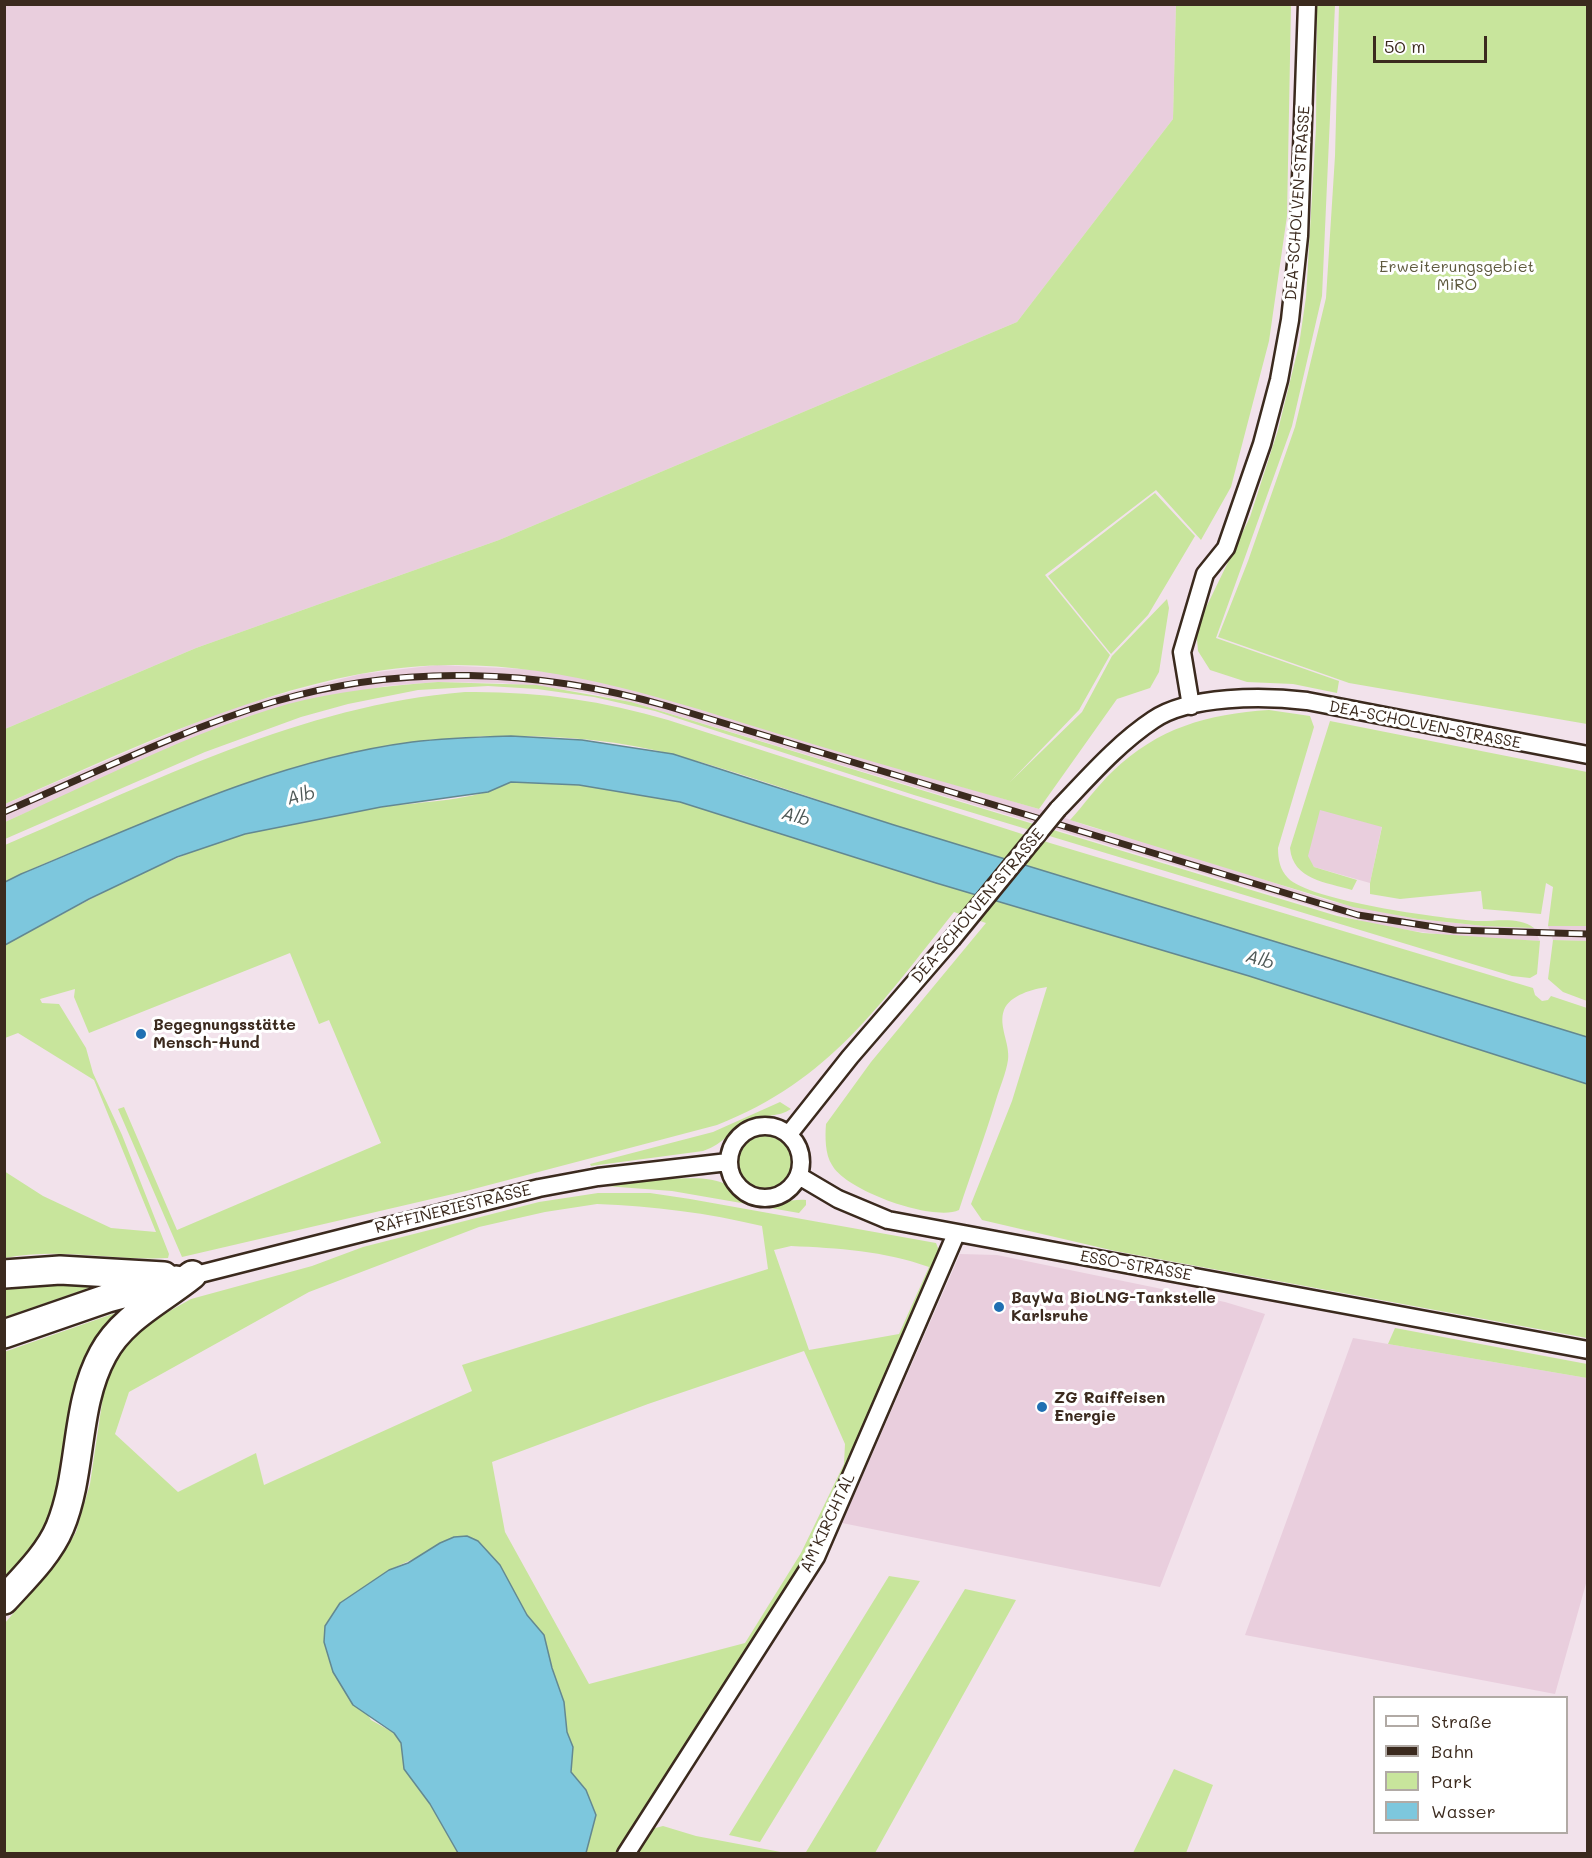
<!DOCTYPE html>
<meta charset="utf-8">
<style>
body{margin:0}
#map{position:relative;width:1592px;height:1858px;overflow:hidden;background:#f2e2eb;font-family:Mali,sans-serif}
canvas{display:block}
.frame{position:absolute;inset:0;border:6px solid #3b2a1e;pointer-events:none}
.legend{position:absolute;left:1373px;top:1696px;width:195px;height:138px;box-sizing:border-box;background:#fff;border:2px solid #b1aaa5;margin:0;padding:8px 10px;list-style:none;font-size:18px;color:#3b2a1e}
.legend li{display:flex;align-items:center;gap:12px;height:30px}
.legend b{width:30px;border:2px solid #b1aaa5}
.scale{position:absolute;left:1373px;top:36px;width:114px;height:27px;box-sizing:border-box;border:3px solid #3b2a1e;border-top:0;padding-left:8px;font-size:18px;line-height:21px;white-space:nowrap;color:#3b2a1e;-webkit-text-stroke:4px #fff;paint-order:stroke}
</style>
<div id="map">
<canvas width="1592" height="1858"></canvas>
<div class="frame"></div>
<ul class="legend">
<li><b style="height:8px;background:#fff"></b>Straße</li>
<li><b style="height:8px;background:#3b2a1e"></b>Bahn</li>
<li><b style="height:16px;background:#c8e59c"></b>Park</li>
<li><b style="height:16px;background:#7dc7dd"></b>Wasser</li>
</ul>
<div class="scale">50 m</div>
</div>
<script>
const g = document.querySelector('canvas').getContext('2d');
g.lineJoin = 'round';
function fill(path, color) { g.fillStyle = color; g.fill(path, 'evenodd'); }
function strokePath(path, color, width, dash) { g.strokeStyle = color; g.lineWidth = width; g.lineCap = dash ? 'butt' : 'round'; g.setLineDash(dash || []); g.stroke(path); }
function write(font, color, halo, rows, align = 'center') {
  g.font = font + ' Mali,sans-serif'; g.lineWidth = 6; g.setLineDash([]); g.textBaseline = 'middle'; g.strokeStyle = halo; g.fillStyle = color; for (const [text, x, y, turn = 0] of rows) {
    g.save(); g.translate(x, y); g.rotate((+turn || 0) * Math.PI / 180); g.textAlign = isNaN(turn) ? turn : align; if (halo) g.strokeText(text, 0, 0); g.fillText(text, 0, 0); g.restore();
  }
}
fill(new Path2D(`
 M 5,5 L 1176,5 L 1173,119 L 1017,322 L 499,540 L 196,648 L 5,729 Z
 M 437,665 L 524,669 L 564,674 L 648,693 L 778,733 L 1039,809 L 1091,827 L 1197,857 L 1329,901 L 1418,919 L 1484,926 L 1534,928 L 1540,941 L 1458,937 L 1378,926 L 631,702 L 584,692 L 502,683 L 438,682 L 386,686 L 287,705 L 232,722 L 5,822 L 5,804 L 218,713 L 255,701 L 361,674 Z
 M 1319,809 L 1382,826 L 1370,883 L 1314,867 L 1307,856 Z
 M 1548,926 L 1587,926 L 1587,941 L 1553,940 Z
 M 960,1254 L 997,1255 L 1225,1302 L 1265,1314 L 1160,1587 L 842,1523 Z
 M 1353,1338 L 1587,1378 L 1587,1580 L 1555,1694 L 1245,1635 Z`), '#e9cedd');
fill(new Path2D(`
 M 1176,5 L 1291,5 L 1287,216 L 1269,341 L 1231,487 L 1201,540 L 1156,490 L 1045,575 L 1110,655 L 1079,710 L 1010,782 L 1082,712 L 1112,656 L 1167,599 L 1169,608 L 1159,672 L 1150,688 L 1117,699 L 1039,809 C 952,784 865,760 779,734 C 640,691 509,645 360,674 C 235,698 120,754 5,804 L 5,729 L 196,648 L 499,540 L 1017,322 L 1173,119 Z
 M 1317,5 L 1335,5 L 1322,296 L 1292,426 L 1216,638 L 1339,681 L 1337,693 L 1293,684 L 1247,682 L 1210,670 L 1198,651 L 1196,628 L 1250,517 L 1278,430 L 1299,345 L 1306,297 L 1316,128 Z
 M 1339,5 L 1587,5 L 1587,724 L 1349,683 L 1218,637 L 1248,561 L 1295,427 L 1326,298 L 1335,156 Z
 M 1155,493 L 1195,536 L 1148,615 L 1111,654 L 1048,576 Z
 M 438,682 L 536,685 L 631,702 L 1337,916 L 1423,933 L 1540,941 L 1537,974 L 1530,978 L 1512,976 L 914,795 L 655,711 L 594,697 L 537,689 L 488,686 L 418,690 L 348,704 L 301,717 L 205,752 L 5,839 L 5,822 C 97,781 190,732 288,704 C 337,691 387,686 438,682 Z
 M 465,692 C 534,691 601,700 668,720 L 1050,843 L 1533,988 L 1535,995 L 1542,1001 L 1548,1000 L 1551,996 L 1587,1008 L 1587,1037 C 1368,971 1148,903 929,836 C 844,810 761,778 675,755 C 623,741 565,736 511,736 C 376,735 249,779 127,830 C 86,847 44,862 5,882 L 5,845 C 154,782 301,705 465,692 Z
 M 1269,710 L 1310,716 L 1314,727 L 1278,848 C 1278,859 1280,870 1288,878 C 1310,901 1440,918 1476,921 C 1495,922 1518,916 1534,928 L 1484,926 L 1418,919 L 1353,907 L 1070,820 C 1084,805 1097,786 1113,771 C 1158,728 1207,714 1269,710 Z
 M 1330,721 L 1587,772 L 1587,926 L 1548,926 L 1553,887 L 1546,883 L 1541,914 L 1483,909 L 1481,891 L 1400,899 L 1370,894 L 1370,883 L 1382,827 L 1320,810 L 1308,856 L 1314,867 L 1357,880 L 1352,890 C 1326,882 1293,880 1290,848 Z
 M 511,782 L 579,785 L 680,802 L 936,883 L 1249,976 L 1587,1084 L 1587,1338 L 1115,1251 L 982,1220 L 971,1204 L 1012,1101 L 1047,987 C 1033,989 1010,995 1004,1010 C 998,1026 1010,1043 1008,1060 C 1006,1073 1000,1087 996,1100 C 985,1137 971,1173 959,1210 C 934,1222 846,1191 832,1165 C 825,1155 825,1136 826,1124 L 871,1062 L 986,923 L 954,912 C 881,1003 830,1081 717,1125 L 466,1191 L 182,1257 L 118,1109 L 124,1107 L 177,1230 L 381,1143 L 329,1020 L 319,1024 L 290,953 L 89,1033 L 74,997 L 75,989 L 40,999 L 42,1003 L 59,1004 L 86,1048 L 93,1073 L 122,1135 L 169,1254 L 168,1258 C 113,1261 59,1247 5,1258 L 4,1171 L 43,1196 L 111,1228 L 156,1232 L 94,1080 L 18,1033 L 5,1038 L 5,945 C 82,904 159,859 244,834 C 287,822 338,814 382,807 C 424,801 473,802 511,782 Z
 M 1553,940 L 1587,941 L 1587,1001 L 1563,992 L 1548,979 Z
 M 780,1102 L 791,1109 C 778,1118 763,1114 750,1120 C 730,1129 725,1144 703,1151 L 591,1166 L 590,1164 L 713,1132 Z
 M739 1162a26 26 0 1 1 52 0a26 26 0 1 1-52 0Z
 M 664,1179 C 685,1179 710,1175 729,1186 C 737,1191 742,1200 751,1203 C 770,1209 788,1198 806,1200 L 806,1205 L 799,1213 L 672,1191 L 605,1186 Z
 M 598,1193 L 650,1193 L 690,1199 L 936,1243 L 940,1253 L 807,1557 L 663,1780 L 619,1853 L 586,1853 L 596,1815 L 586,1790 L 571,1772 L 573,1747 L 567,1732 L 564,1702 L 552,1668 L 544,1635 L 527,1615 L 500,1565 L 422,1555 L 389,1570 L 340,1603 L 325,1626 L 324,1642 L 371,1720 L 394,1733 L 401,1743 L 404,1769 L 430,1804 L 458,1853 L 5,1854 L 5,1623 L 62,1556 L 76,1532 L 90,1484 L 105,1383 L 116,1360 L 141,1327 L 191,1299 L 312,1266 L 363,1247 L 539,1202 ZM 597,1204 C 654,1206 707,1213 762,1226 L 768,1269 L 462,1365 L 472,1391 L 264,1485 L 256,1453 L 178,1492 L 115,1434 L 129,1392 L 309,1292 L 479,1227 L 545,1212 ZM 791,1246 C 838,1248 884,1251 929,1267 L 899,1334 L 809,1350 L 774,1250 ZM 804,1351 L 845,1444 L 844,1464 L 801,1553 L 745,1643 L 589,1684 L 505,1532 L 492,1462 L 648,1404 Z
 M 5,1282 L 106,1282 L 5,1317 Z
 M 124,1310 L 56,1521 L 4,1587 L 4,1352 Z
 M 1395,1328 L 1587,1364 L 1587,1378 L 1388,1344 Z
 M 889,1576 L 920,1581 L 760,1842 L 729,1835 Z
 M 965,1589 L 1016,1600 L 875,1853 L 806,1852 Z
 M 1174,1769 L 1213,1785 L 1186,1853 L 1133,1853 Z
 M 663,1826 L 696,1836 L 786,1853 L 635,1854 L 648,1830 Z`), '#c8e59c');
const water = new Path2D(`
 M 511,736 L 582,740 L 673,754 L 894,825 L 1587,1037 L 1587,1084 L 1249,976 L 936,883 L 680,802 L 579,785 L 511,782 L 488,792 L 381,807 L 245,834 L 177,857 L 89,899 L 5,945 L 5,882 L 21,874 C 147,822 275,760 412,742 C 445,738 478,737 511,736 Z
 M 467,1536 L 478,1541 L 500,1565 L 527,1615 L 544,1635 L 552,1668 L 564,1702 L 567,1732 L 573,1747 L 571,1772 L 586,1790 L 596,1815 L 586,1853 L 458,1853 L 430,1804 L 404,1769 L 401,1743 L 394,1733 L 353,1705 L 333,1672 L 324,1642 L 325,1626 L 340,1603 L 389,1570 L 408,1563 L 440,1543 L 454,1537 Z`);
fill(water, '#7dc7dd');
strokePath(water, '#638891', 1.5);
const minor = new Path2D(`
 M 1191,706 L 1182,652 L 1205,574 L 1226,548 L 1262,444 L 1279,380 L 1290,320 L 1299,236 L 1307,4
 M 1058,809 C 1088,778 1117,744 1153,720 C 1189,695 1265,696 1307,701 L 1588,755
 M729 1162a36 36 0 1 1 72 0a36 36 0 1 1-72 0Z
 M 789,1134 L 850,1057 L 952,939
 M 799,1176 L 838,1199 L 888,1220 L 1588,1350
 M 184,1278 L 539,1188 L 598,1177 L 728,1162
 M 626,1854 L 816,1557 L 956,1234`);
const trunk = new Path2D(`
 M 4,1274 L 60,1270 L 164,1276
 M 4,1334 L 108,1298 L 176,1280
 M 4,1600 C 24,1578 49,1554 60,1527 C 83,1471 74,1407 103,1354 C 122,1318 161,1300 192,1275`);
strokePath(minor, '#3b2a1e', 21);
strokePath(trunk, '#3b2a1e', 32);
strokePath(minor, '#fff', 16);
strokePath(trunk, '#fff', 27);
const rail = new Path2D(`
 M 4,812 C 93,774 181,730 273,702 C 402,663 538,669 667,706 L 1358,915 L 1454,930 L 1588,934`);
strokePath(rail, '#3b2a1e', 7);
strokePath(rail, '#fff', 4.5, [14]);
const minorBridge = new Path2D(`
 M 952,939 L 1058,809`);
strokePath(minorBridge, '#3b2a1e', 21, []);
strokePath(minorBridge, '#fff', 16);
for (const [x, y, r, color] of [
 [141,1034,6,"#1f6fb2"],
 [999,1307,6,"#1f6fb2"],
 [1042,1407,6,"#1f6fb2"]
]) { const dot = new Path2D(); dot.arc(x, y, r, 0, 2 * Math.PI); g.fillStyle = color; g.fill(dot); strokePath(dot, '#fff', 2); }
write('16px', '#3b2a1e', '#fff', [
 ["DEA-SCHOLVEN-STRASSE",1298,203,-86],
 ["DEA-SCHOLVEN-STRASSE",1425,725,11],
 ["DEA-SCHOLVEN-STRASSE",978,906,-50],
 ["RAFFINERIESTRASSE",453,1209,-14],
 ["ESSO-STRASSE",1136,1266,10],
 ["AM KIRCHTAL",828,1523,-65]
]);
write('16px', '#5e593e', '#fff', [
 ["Erweiterungsgebiet",1457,267],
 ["MiRO",1457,285]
]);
write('bold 16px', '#3b2a1e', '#fff', [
 ["Begegnungsstätte",153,1025],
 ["Mensch-Hund",153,1043],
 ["BayWa BioLNG-Tankstelle",1011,1298],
 ["Karlsruhe",1011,1316],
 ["ZG Raiffeisen",1054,1398],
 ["Energie",1054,1416]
], 'left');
write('italic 18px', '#4f5957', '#fff', [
 ["Alb",301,796,-14],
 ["Alb",796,817,16],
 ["Alb",1260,960,17]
]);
</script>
